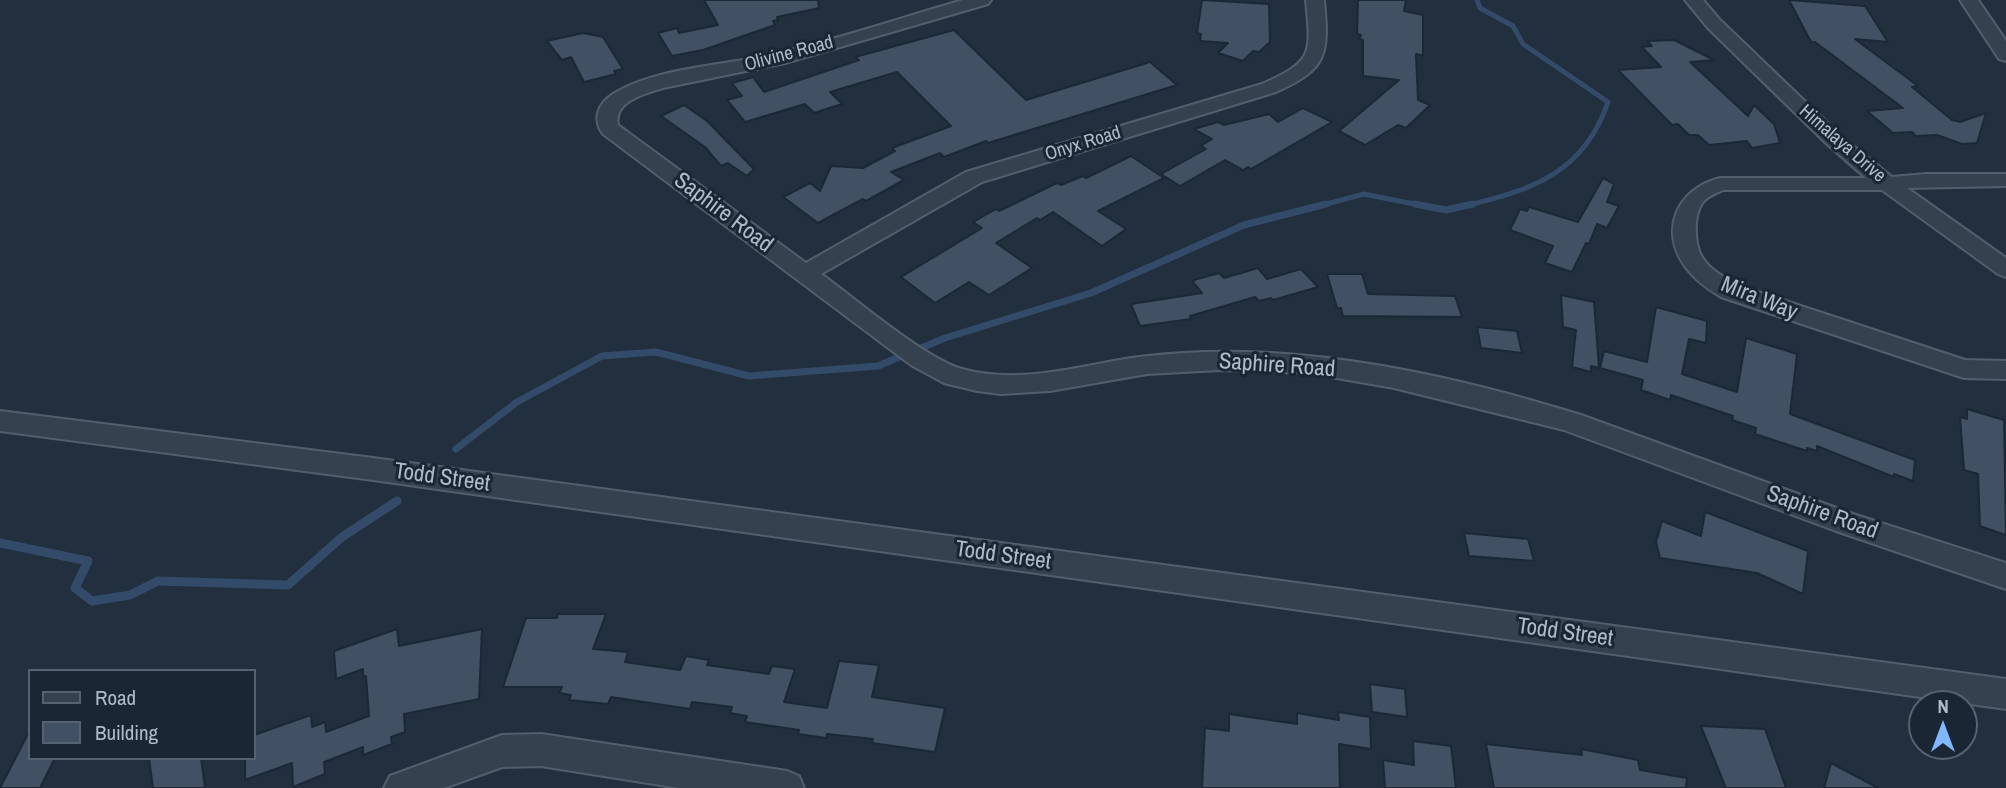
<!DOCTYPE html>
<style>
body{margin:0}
#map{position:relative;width:2006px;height:788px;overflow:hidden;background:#212f3f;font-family:"Archivo Narrow",sans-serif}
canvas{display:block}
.legend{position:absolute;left:28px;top:669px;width:228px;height:91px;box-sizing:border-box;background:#1a2633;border:2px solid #56626f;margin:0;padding:9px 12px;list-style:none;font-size:21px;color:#b0bbca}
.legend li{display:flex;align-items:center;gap:14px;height:35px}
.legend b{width:35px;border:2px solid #56626f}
.north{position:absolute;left:1908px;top:690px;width:70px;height:70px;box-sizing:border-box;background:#1a2633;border:2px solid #56626f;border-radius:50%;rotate:0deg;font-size:19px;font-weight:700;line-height:28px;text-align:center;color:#b0bbca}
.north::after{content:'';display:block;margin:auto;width:24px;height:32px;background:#80b7ff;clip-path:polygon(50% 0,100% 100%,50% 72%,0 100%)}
</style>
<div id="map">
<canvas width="2006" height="788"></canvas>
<ul class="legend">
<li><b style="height:9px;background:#35414f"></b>Road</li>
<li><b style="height:19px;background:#415163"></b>Building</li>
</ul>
<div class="north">N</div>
</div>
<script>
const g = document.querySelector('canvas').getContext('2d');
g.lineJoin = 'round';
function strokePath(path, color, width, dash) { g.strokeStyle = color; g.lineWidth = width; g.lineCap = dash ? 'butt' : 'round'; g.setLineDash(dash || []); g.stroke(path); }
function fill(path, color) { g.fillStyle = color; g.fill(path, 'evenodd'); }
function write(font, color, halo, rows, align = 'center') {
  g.font = font + ' "Archivo Narrow",sans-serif'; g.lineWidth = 6; g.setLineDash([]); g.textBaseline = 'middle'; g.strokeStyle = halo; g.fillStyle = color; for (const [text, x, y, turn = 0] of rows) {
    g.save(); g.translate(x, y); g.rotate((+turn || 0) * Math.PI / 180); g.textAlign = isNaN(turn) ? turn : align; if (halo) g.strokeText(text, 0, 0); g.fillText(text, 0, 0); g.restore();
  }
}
strokePath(new Path2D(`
 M 1319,206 L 1364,194 L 1424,206
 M 1465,206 C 1532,190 1584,173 1608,102 L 1523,44 L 1513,26 L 1480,8 L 1477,0`), '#334b68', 5);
strokePath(new Path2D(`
 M 1415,204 L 1446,210 L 1473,204
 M 456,449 L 517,402 L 602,356 L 656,352 L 749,376 L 878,366 L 945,338 L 1091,293 L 1244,225 L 1326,204`), '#334b68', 7);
strokePath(new Path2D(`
 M 0,543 L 88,561 L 75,588 L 92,601 L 130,595 L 158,581 L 288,585 L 342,537 L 397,501`), '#334b68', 9);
const building = new Path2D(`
 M 704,0 L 818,0 L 819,8 L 777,17 L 778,20 L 773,21 L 775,25 L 703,50 L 672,56 L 658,33 L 677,28 L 679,33 L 718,25 Z
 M 1202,0 L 1269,4 L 1270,42 L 1259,52 L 1253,51 L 1243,61 L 1218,53 L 1228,43 L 1200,41 L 1201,34 L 1197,33 Z
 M 1358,0 L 1406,0 L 1404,11 L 1423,15 L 1423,56 L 1416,54 L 1418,100 L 1430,105 L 1406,128 L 1398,125 L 1365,145 L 1339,131 L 1399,80 L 1363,76 L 1363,40 L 1359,39 L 1361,35 L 1357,34 Z
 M 1789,0 L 1865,6 L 1888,42 L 1855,39 L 1918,86 L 1912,87 L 1952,120 L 1960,122 L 1986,113 L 1977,143 L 1962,144 L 1937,135 L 1916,136 L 1912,132 L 1893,133 L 1867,111 L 1903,108 L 1815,42 L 1811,42 Z
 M 954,30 L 1026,100 L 1150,62 L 1177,85 L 988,143 L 986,141 L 944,157 L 940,153 L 891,172 L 904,180 L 866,201 L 863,199 L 818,223 L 783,197 L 810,183 L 820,191 L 831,166 L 863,168 L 895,151 L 892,148 L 951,126 L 897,72 L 830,92 L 842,104 L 814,113 L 805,104 L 745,122 L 727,100 L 742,96 L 732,83 L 753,77 L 764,92 L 859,60 L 855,57 Z
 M 583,33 L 603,37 L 623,69 L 614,71 L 616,74 L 584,82 L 571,57 L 562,60 L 547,41 Z
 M 1674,40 L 1714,60 L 1690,62 L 1748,116 L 1754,105 L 1774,124 L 1780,143 L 1752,148 L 1747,141 L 1709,145 L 1698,135 L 1689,135 L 1678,124 L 1672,125 L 1618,70 L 1661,67 L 1642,47 L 1652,46 L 1647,41 Z
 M 684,105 L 707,121 L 754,169 L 747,176 L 728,163 L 721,166 L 705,147 L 661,116 Z
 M 1303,108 L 1332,122 L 1251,169 L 1248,167 L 1243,170 L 1225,160 L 1180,186 L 1161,174 L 1206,149 L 1201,146 L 1212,139 L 1194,129 L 1218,122 L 1224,125 L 1269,114 L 1278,122 Z
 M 1131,156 L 1164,178 L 1098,211 L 1126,229 L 1102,246 L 1053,212 L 1040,220 L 1037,218 L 996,243 L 1032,268 L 989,295 L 969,282 L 935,303 L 901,277 L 982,228 L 973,222 L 996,209 L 999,211 L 1057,183 L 1061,185 L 1083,176 L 1086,178 Z
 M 1603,178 L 1614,184 L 1607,202 L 1619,206 L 1607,228 L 1597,224 L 1589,244 L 1586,243 L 1572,272 L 1545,263 L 1553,246 L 1510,230 L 1520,209 L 1527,211 L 1529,207 L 1578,222 Z
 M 1258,268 L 1267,279 L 1301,269 L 1318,287 L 1273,300 L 1271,298 L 1259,301 L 1255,297 L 1190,316 L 1191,319 L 1140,326 L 1131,304 L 1202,293 L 1193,282 L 1194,280 L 1219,273 L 1224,278 Z
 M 1327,274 L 1362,274 L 1368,294 L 1455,296 L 1462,317 L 1343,316 L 1341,308 L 1337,308 Z
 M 1561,295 L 1594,302 L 1599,368 L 1591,366 L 1591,372 L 1572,367 L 1576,330 L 1563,327 Z
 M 1656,307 L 1707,321 L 1706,343 L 1689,339 L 1682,374 L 1737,392 L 1746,338 L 1797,354 L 1790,414 L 1915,460 L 1913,481 L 1894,474 L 1894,477 L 1817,446 L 1817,451 L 1807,448 L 1807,451 L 1755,434 L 1756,428 L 1732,420 L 1733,416 L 1671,395 L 1670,400 L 1641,390 L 1643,380 L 1600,368 L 1604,351 L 1647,362 Z
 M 1477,327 L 1517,331 L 1522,353 L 1481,348 Z
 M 1967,409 L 2004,420 L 2006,535 L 1980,526 L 1978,474 L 1964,470 L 1960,417 L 1967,419 Z
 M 1705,512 L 1808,551 L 1803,594 L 1757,573 L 1660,558 L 1656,542 L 1662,521 L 1701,536 Z
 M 1464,533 L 1528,539 L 1534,561 L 1469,556 Z
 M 558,614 L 606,614 L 593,649 L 628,652 L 625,662 L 680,670 L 686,656 L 709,660 L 707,665 L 769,674 L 772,666 L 795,669 L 784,702 L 827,708 L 839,661 L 879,665 L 872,697 L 945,708 L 935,752 L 872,743 L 873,739 L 827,734 L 826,738 L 798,734 L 799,730 L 745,722 L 747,716 L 730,713 L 732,707 L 692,702 L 690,709 L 611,697 L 608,704 L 569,700 L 571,695 L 559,693 L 562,687 L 503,687 L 526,618 L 557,618 Z
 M 397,629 L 399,646 L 482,629 L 479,699 L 404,714 L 405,732 L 391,737 L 392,744 L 363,755 L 363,747 L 324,762 L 325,774 L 293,787 L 292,763 L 245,780 L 245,758 L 254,758 L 254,735 L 311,715 L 312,727 L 325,722 L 326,732 L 369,716 L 366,676 L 363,676 L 363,669 L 336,679 L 334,651 Z
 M 1370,684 L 1405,689 L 1407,717 L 1372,712 Z
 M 1338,712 L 1370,717 L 1371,749 L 1339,744 L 1340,788 L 1202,788 L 1205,728 L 1229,731 L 1229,714 L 1297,724 L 1297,713 L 1339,720 Z
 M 1701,726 L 1765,729 L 1786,788 L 1726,788 Z
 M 30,730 L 30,758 L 55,758 L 40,788 L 0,788 Z
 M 1413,741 L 1451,746 L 1456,788 L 1385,788 L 1383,760 L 1414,765 Z
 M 1486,744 L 1582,755 L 1581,749 L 1638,760 L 1640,770 L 1687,778 L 1686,788 L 1494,788 Z
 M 149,758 L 201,758 L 205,788 L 153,788 Z
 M 1831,763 L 1878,788 L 1824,788 Z`);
fill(building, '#415163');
strokePath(building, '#1c2835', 2);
const minor = new Path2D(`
 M 963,0 L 991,0 L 988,4 L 785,63 L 663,88 C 645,94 613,101 618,125 L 806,263 L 966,172 L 1262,84 C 1314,61 1311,54 1306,0 L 1324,0 C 1329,54 1328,69 1276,92 L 982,182 L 821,274 C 856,299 924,358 962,369 C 1016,384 1072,368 1125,359 C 1151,355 1178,353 1205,352 C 1328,348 1463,378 1581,415 L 1853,514 L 2006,563 L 2006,589 L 1836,531 L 1564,430 L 1394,388 L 1308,373 L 1220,370 L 1147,374 L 1050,391 L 1001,394 L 977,391 L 944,383 L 911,365 L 603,134 C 592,119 598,104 613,94 C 657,67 724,66 773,54 C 837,40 900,18 963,0 Z
 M 1685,0 L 1703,0 L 1720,20 L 1841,136 L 1892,177 L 1926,174 L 2006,174 L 2006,186 L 1907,188 L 2006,258 L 2006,277 L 1998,274 L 1882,190 L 1723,190 C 1716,193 1708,196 1703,202 C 1693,215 1694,243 1702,257 C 1710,270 1725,278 1737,285 L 1965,360 L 2006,361 L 2006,379 L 1964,378 L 1721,297 C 1708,289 1696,281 1687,269 C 1658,232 1676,189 1720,178 L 1866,178 L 1827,144 L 1708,28 Z
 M 1960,0 L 1978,0 L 2006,41 L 2006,61 L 1999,59 Z
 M 0,411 L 373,458 L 2006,679 L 2006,709 L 373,480 L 0,431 Z
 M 541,734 L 787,771 L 799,776 L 804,788 L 679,788 L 541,766 L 502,767 L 444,788 L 384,788 L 390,776 L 502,735 Z`);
strokePath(minor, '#535e6c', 4);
fill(minor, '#35414f');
write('19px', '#b0bbca', '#1a2633', [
 ["Olivine Road",789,54,-15],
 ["Onyx Road",1083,144,-17],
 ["Himalaya Drive",1842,144,41]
]);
write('23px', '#b0bbca', '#1a2633', [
 ["Saphire Road",723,213,37],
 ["Mira Way",1759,299,22],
 ["Saphire Road",1277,366,4],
 ["Todd Street",442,478,8],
 ["Saphire Road",1822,513,20],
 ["Todd Street",1003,556,8],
 ["Todd Street",1565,633,8]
]);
</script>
